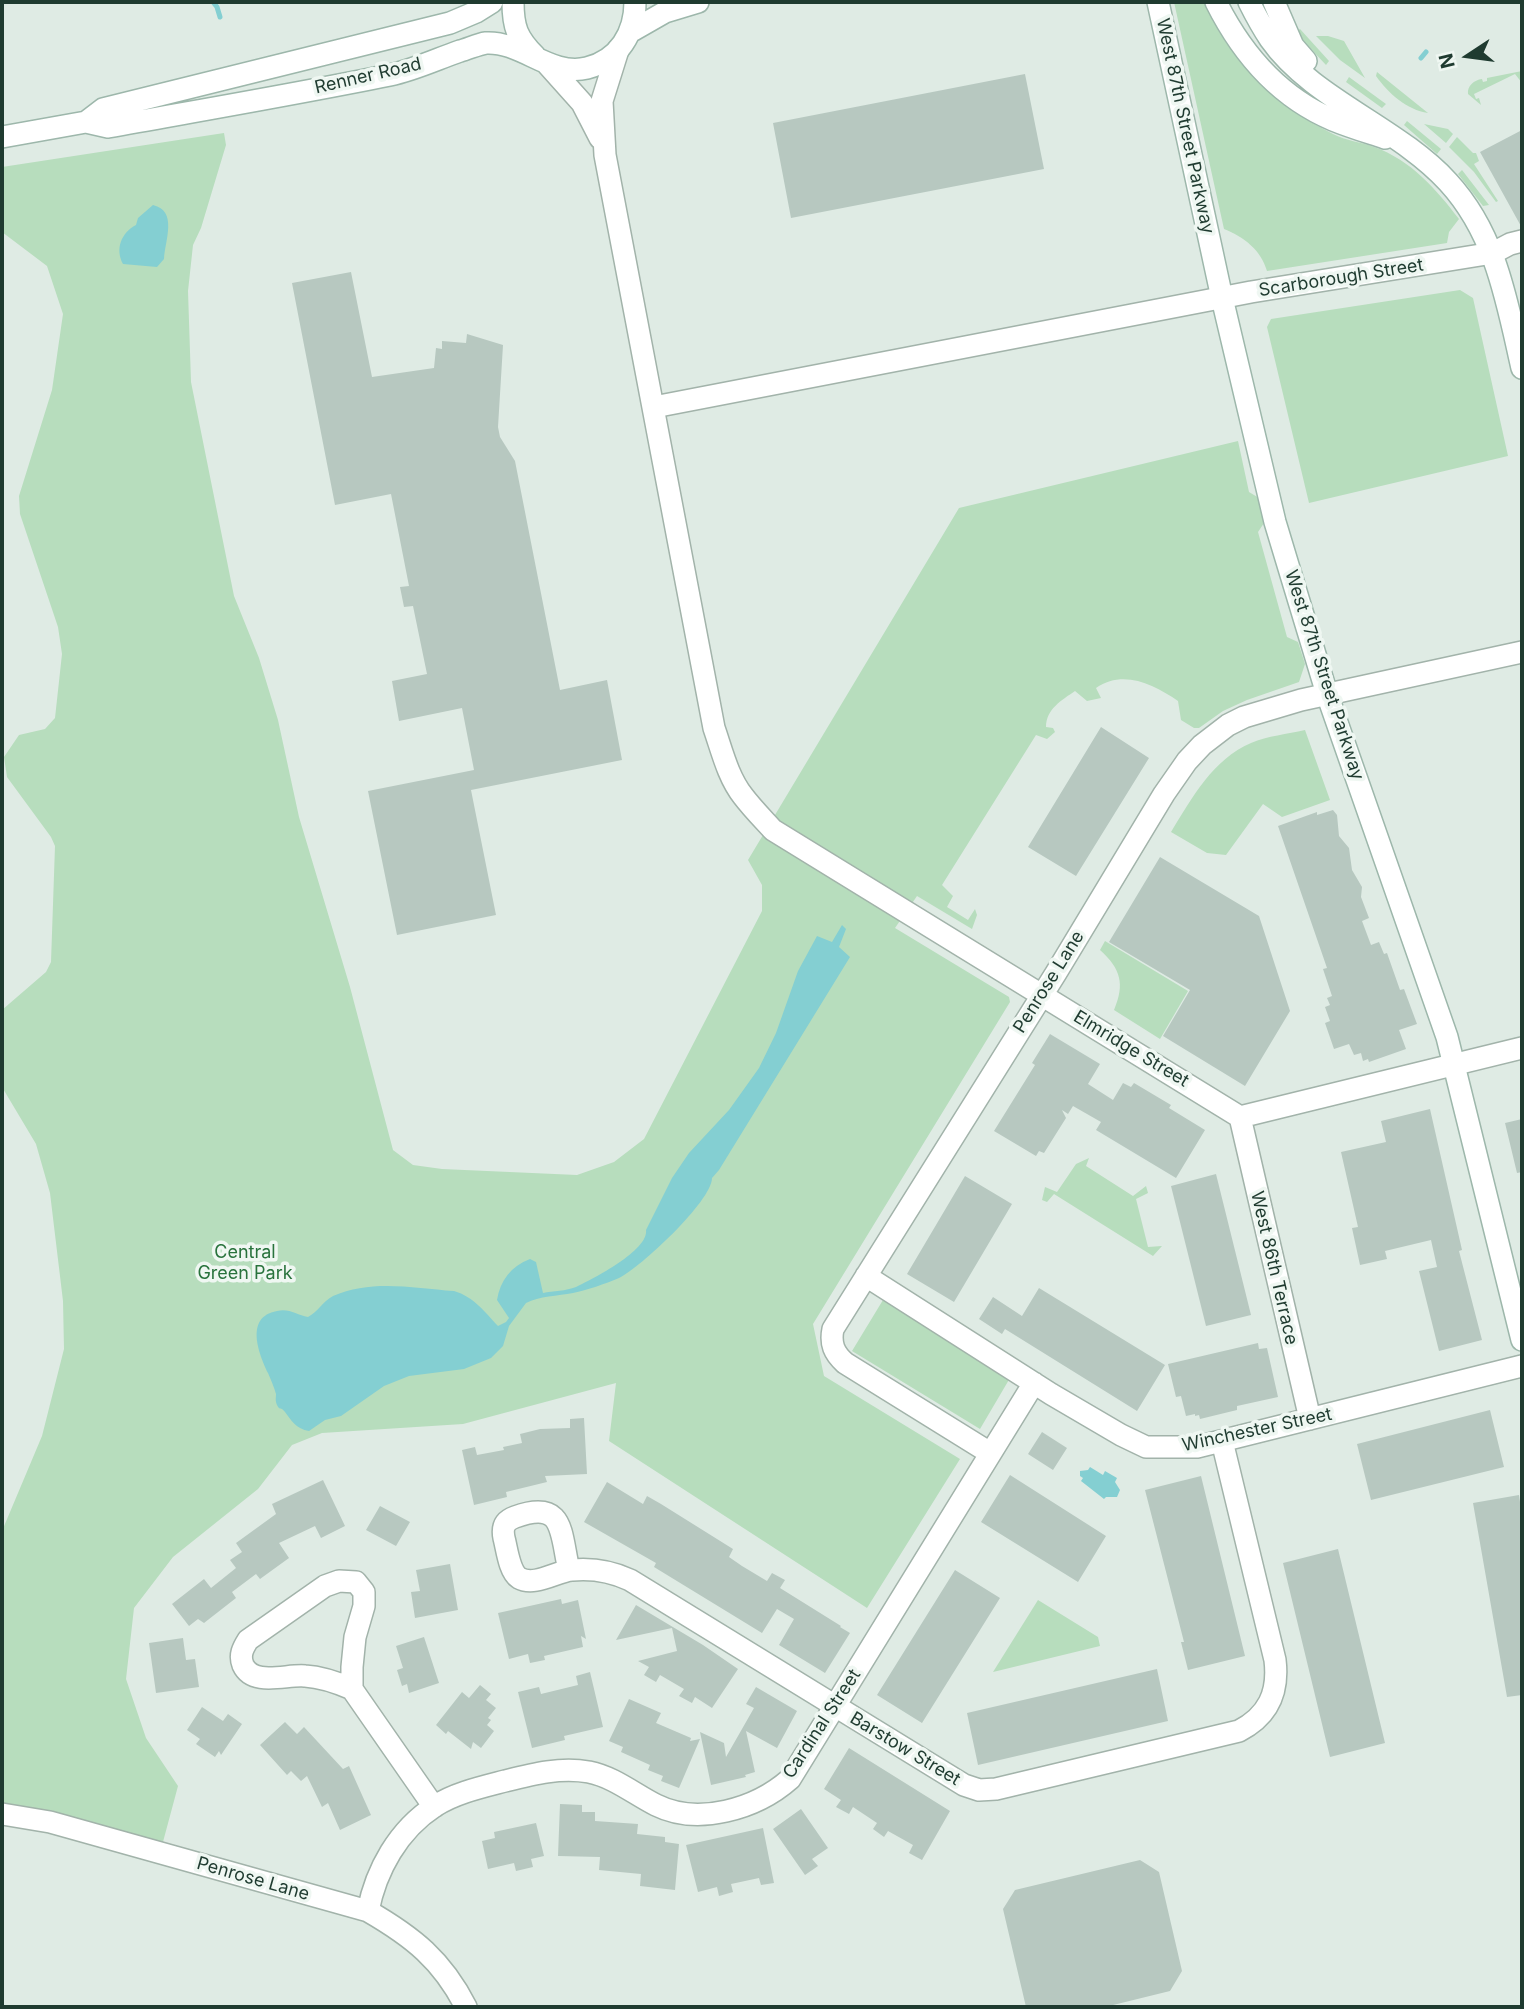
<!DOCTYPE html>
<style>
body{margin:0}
#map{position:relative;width:1524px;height:2009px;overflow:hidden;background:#dfebe4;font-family:Inter,sans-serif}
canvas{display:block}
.frame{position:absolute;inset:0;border:4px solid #1f3b30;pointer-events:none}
.north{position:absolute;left:1433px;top:21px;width:70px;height:70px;-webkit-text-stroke:5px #eff7f2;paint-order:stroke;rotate:257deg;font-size:19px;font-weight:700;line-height:28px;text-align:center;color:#1f3b30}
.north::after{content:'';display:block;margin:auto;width:24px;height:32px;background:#1f3b30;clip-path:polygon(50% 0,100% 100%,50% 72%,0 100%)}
</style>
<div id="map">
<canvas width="1524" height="2009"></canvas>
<div class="frame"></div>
<div class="north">N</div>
</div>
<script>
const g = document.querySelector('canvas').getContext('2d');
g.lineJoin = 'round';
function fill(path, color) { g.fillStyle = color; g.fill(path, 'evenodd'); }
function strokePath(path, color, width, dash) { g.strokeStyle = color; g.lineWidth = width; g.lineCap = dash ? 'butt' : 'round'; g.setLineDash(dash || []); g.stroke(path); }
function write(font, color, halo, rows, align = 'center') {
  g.font = font + ' Inter,sans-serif'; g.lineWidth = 7; g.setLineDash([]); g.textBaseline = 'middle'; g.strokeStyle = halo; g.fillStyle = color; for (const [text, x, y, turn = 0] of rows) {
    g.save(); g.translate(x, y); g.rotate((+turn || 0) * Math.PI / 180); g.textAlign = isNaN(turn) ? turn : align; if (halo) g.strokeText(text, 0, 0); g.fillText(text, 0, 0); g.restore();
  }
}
fill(new Path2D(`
 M 1174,2 L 1205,2 C 1228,61 1277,106 1333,134 C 1346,141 1361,142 1374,147 C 1411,160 1436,189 1459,219 L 1449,232 L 1447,243 L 1267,271 C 1261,250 1244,237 1224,229 Z
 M 1300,29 L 1329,61 L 1326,65 L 1295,32 Z
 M 1316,36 L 1328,36 L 1344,41 L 1365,78 L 1340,60 Z
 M 1522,71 L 1522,83 L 1515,74 L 1474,94 L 1476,99 L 1479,98 L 1481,105 L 1468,94 C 1467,86 1474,80 1482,79 L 1483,82 L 1487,81 L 1487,78 Z
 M 1377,72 L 1428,113 C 1407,110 1388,93 1376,76 Z
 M 1349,77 L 1386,104 L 1382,108 L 1346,82 Z
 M 1407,121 L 1441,149 L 1437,154 L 1404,125 Z
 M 1424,124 L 1448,129 L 1453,134 L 1446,143 Z
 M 224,133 L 226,145 L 201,228 L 193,245 L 188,291 L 191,382 L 234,596 L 259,658 L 278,720 L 299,817 L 350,987 L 393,1150 L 413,1165 L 442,1169 L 577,1175 L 614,1162 L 644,1139 L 762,911 L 762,885 L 748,860 L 959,508 L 1238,441 L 1249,492 L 1259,498 L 1264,523 L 1258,532 L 1287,637 L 1298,642 L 1305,664 L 1299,682 L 1247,700 L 1223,711 L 1199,728 L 1194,728 L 1181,720 L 1178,701 C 1154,685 1124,669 1096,688 L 1101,698 L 1087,701 L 1075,691 C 1062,700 1046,709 1046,727 L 1053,728 L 1055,732 L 1047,739 L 1036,735 L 942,885 L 953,896 L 947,907 L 968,920 L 975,909 L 977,915 L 972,929 L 917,896 L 895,928 L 1009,997 L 1010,1002 L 813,1324 L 824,1376 L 960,1459 L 867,1608 L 609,1441 L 616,1383 L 463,1424 L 322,1433 L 292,1445 L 258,1489 L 173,1557 L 134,1608 L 126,1679 L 146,1738 L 178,1786 L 160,1853 L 2,1814 L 2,1531 L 42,1436 L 64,1349 L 63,1301 L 50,1193 L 36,1144 L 2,1087 L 2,1010 L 46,972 L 51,962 L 55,846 L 51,837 L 7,777 L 4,757 L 19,735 L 45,729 L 55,718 L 62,654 L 58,627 L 20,514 L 19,496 L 52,390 L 63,314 L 47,266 L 2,232 L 2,167 Z
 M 1457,137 L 1473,153 L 1476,153 L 1479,161 L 1474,164 L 1498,201 L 1496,202 L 1474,172 L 1449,147 Z
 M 1462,170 L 1489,205 L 1483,206 L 1458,174 Z
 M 1460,290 L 1473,298 L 1508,456 L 1309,503 L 1267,327 L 1271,319 Z
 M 1305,730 L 1330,800 L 1282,817 L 1263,804 L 1226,855 L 1207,853 L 1171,832 C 1192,798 1213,759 1251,743 C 1268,736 1287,734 1305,730 Z
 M 1105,941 L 1188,991 L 1160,1039 L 1114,1010 C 1125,984 1121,969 1100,950 Z
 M 1089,1158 L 1086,1166 L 1133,1196 L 1146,1186 L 1148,1193 L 1136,1199 L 1148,1247 L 1162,1246 L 1153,1256 L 1054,1194 L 1047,1202 L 1042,1200 L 1045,1187 L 1057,1192 L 1076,1164 Z
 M 883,1300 L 1010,1378 L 980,1429 L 852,1351 Z
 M 1038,1600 L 1098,1637 L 1100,1646 L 993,1672 Z`), '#b7ddbd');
fill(new Path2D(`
 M 153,205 C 178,211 165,240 164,259 L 157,267 L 123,264 C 115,249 121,233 136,225 L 138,218 Z
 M 842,925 L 846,929 L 839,947 L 850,957 L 719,1170 L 712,1178 C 712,1201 640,1268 619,1278 C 605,1284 587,1290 573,1293 C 558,1296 539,1296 526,1303 L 509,1326 L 503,1346 L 491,1358 L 464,1369 L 409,1376 L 384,1386 L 341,1416 L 325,1420 L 309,1431 C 296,1429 291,1420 285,1412 C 279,1405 281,1412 277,1405 C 275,1400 276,1398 276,1394 C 274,1387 271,1380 268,1373 C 259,1354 244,1317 277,1311 C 289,1308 297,1315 308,1317 C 318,1312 323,1301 333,1296 C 371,1279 414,1288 454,1291 C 474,1297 484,1311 498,1326 L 506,1322 L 509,1318 L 497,1300 C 500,1281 511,1266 530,1259 L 536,1262 L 543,1293 C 553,1291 566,1291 576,1287 C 593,1279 649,1250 646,1230 L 672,1178 L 689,1153 L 729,1110 L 759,1068 L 776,1033 L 798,971 L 817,936 L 832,942 Z
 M 1090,1467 L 1103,1475 L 1105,1471 L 1117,1478 L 1115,1482 L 1120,1490 L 1117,1497 L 1106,1497 L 1104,1499 L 1081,1481 L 1083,1478 L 1080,1476 L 1080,1471 L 1088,1470 Z`), '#84cfd2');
strokePath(new Path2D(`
 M 213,2 L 217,7 L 220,17
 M 1421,58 L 1426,52`), '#84cfd2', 5);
fill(new Path2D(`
 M 1025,74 L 1044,169 L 791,218 L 773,123 Z
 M 1522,130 L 1522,228 L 1480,152 Z
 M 351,272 L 372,377 L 434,368 L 436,348 L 442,349 L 442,341 L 466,343 L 467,334 L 503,345 L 498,427 L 500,437 L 515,461 L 560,690 L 607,680 L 622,760 L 471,790 L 496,915 L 397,935 L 368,791 L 474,770 L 462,708 L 399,721 L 392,681 L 427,674 L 413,606 L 404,607 L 400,587 L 409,586 L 391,494 L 335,505 L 292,283 Z
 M 1101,727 L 1149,758 L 1076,876 L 1028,847 Z
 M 1333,810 L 1337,815 L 1339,836 L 1349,848 L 1352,870 L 1362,887 L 1361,897 L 1369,918 L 1362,921 L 1371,945 L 1379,942 L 1384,954 L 1387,953 L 1400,990 L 1404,989 L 1417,1024 L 1399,1030 L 1406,1049 L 1369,1062 L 1368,1059 L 1363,1061 L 1361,1053 L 1354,1055 L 1349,1044 L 1334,1049 L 1325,1023 L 1330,1021 L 1325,1007 L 1330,1005 L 1327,998 L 1332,996 L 1323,969 L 1327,968 L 1278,826 L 1317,812 L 1317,815 Z
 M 1160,857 L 1259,916 L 1290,1011 L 1245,1086 L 1163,1036 L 1190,990 L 1109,942 Z
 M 1050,1034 L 1100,1064 L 1088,1084 L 1113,1100 L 1123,1083 L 1131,1087 L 1134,1083 L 1171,1105 L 1169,1108 L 1205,1130 L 1176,1178 L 1096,1130 L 1101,1122 L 1073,1106 L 1068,1114 L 1062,1110 L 1066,1118 L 1044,1153 L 1039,1151 L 1036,1156 L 994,1131 L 1035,1065 L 1032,1063 Z
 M 1430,1109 L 1462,1250 L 1459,1251 L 1482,1340 L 1439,1351 L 1419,1271 L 1437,1267 L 1431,1240 L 1385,1251 L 1387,1259 L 1360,1265 L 1352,1228 L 1358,1227 L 1341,1152 L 1386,1142 L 1381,1121 Z
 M 1522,1119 L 1522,1172 L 1517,1173 L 1505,1123 Z
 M 1216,1174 L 1251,1315 L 1206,1326 L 1171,1186 Z
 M 965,1176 L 1012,1204 L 954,1302 L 907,1274 Z
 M 1039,1288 L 1165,1365 L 1137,1411 L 1005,1329 L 1002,1334 L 979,1319 L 993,1297 L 1022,1316 Z
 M 1258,1343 L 1259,1349 L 1267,1348 L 1278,1397 L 1237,1406 L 1237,1410 L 1200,1419 L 1199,1415 L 1195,1416 L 1195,1414 L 1186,1416 L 1181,1396 L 1176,1397 L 1168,1364 Z
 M 1490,1410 L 1504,1467 L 1371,1500 L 1357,1444 Z
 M 584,1418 L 587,1474 L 545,1476 L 547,1482 L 506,1492 L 507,1497 L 474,1505 L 462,1450 L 475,1447 L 477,1455 L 504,1450 L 503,1447 L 522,1443 L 520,1434 L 540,1429 L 570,1428 L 570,1419 Z
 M 1042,1432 L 1067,1448 L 1053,1470 L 1028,1454 Z
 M 1010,1475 L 1106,1536 L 1078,1582 L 981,1522 Z
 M 1201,1476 L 1245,1656 L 1188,1670 L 1181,1642 L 1184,1642 L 1145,1490 Z
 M 323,1480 L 345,1526 L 321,1538 L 315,1526 L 279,1543 L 289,1558 L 260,1579 L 256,1574 L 232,1592 L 236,1598 L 204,1623 L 198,1619 L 189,1626 L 172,1604 L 204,1579 L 211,1588 L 236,1568 L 230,1560 L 242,1552 L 236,1543 L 276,1514 L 272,1504 Z
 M 607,1482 L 643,1504 L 647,1496 L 661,1504 L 733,1549 L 729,1557 L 742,1566 L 767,1581 L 772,1573 L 785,1580 L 780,1588 L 841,1626 L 840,1627 L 850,1633 L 825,1673 L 779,1645 L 794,1619 L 777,1609 L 762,1633 L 654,1567 L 656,1563 L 584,1522 Z
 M 1519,1495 L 1522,1516 L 1522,1695 L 1507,1697 L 1473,1503 Z
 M 380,1506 L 410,1522 L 396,1546 L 366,1530 Z
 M 1338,1549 L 1385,1743 L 1330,1757 L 1283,1563 Z
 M 450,1564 L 458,1610 L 415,1618 L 411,1592 L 420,1591 L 416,1570 Z
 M 955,1570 L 1000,1598 L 922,1723 L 877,1695 Z
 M 561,1599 L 562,1604 L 578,1600 L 586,1639 L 581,1636 L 583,1647 L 544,1656 L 545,1660 L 530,1663 L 528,1654 L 509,1659 L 498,1613 Z
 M 636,1605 L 703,1645 L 738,1669 L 712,1708 L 695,1697 L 692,1703 L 679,1696 L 684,1689 L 660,1675 L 656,1682 L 644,1675 L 649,1667 L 638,1661 L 677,1651 L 672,1628 L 616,1640 Z
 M 424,1637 L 439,1683 L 409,1693 L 407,1684 L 402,1686 L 397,1670 L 403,1668 L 396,1646 Z
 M 183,1638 L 186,1660 L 195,1659 L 199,1687 L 156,1693 L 149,1643 Z
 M 1157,1669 L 1168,1721 L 978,1765 L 967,1713 Z
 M 590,1672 L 603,1727 L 564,1736 L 565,1740 L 532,1748 L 518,1692 L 539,1687 L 541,1694 L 578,1685 L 576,1676 Z
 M 480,1685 L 491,1694 L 486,1700 L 496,1708 L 488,1718 L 491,1720 L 487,1725 L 494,1731 L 481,1748 L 473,1742 L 471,1749 L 448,1731 L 446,1734 L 436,1725 L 462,1692 L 469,1698 Z
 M 756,1687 L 797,1711 L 777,1748 L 746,1731 L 755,1772 L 745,1775 L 746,1777 L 711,1785 L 700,1732 L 724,1743 L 726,1757 L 754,1708 L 746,1704 Z
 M 629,1699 L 661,1713 L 656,1723 L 691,1738 L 690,1741 L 700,1739 L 679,1788 L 661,1781 L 663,1776 L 648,1770 L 650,1765 L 621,1752 L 623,1747 L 609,1741 Z
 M 202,1707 L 223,1721 L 228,1714 L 242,1724 L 221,1755 L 219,1751 L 215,1757 L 196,1744 L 200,1739 L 187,1730 Z
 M 285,1722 L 297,1734 L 304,1727 L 343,1769 L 349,1766 L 371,1815 L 340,1830 L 328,1803 L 322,1807 L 307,1776 L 301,1781 L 291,1771 L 287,1775 L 260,1745 Z
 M 849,1748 L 950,1811 L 922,1860 L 909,1853 L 913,1845 L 888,1831 L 884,1837 L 873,1829 L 877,1823 L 853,1807 L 849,1814 L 836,1807 L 841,1800 L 824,1789 Z
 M 560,1804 L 582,1805 L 582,1812 L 595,1812 L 595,1821 L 638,1824 L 637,1834 L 665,1837 L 665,1842 L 679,1844 L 675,1890 L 640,1886 L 641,1874 L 599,1870 L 600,1857 L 558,1856 Z
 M 801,1809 L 828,1848 L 812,1859 L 818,1866 L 805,1875 L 773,1829 Z
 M 536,1823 L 544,1856 L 531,1859 L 533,1867 L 516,1871 L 514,1863 L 488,1869 L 482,1841 L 495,1838 L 494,1832 Z
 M 763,1828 L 774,1883 L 761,1885 L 759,1878 L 731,1884 L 733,1892 L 719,1896 L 717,1887 L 698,1892 L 686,1845 Z
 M 1140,1860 L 1159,1872 L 1182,1971 L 1170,1991 L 1105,2007 L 1026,2007 L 1003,1909 L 1015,1890 Z`), '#b7c8c0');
const street = new Path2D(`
 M 618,50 L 602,101 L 605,155 L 714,728 C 722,751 728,777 743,796 C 752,808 763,819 773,830 L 1240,1117 L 1522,1048
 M 548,65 L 582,103 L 600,138
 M 654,407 L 1251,292 L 1493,253 L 1510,244 L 1522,241
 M 1240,1117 L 1310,1419
 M 866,1276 L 1051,1394 L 1121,1435 L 1146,1447 L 1197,1447 L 1522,1366
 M 990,1453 L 845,1363 C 834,1353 830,1344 833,1329 L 1056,973 L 1164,794 L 1187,761 L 1202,745 L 1228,725 L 1244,717 L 1301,700 L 1522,652
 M 569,1570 C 560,1532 565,1499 515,1517 C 504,1521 502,1528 504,1538 C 507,1549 509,1571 519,1578 C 535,1587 557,1571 572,1570 C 593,1568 611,1571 630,1580 L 964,1785 L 979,1790 L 996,1789 L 1239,1731 C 1268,1716 1279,1693 1275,1660 L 1222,1441
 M 339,1581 L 356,1582 L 364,1592 L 364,1606 L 355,1637 L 352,1667 L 352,1689 C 336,1682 322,1677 305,1676 C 287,1674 253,1687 243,1665 C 239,1655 243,1648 248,1640 L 325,1586 Z
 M 352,1689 L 434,1807
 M 2,1814 L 50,1822 L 368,1911 C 413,1937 442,1960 466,2007
 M 368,1911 C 376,1870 398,1830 435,1806 C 455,1793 482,1787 505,1781 C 533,1774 560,1767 589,1772 C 614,1777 634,1794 656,1805 C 698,1826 756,1809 790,1779 L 1034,1383`);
const secondary = new Path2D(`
 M 513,2 C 513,27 517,38 535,56
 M 1158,2 L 1222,298 L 1275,522 L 1327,694 L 1447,1037 L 1522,1340
 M 1216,2 C 1242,54 1279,97 1333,120 C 1350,127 1367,132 1385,138
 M 1249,2 C 1255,14 1262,27 1270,39 C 1312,99 1398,127 1448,182 C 1496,234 1507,302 1522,368
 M 1274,2 L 1293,46 L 1306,61
 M 630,32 L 665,12 L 698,2
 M 86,122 L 103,109 L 450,23 L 476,12 L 492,2
 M 2,137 L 86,122 L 108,127 C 202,110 296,94 390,75 C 414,70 437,59 460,51 C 468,49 478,44 486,43 C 522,41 550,77 587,68 C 619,60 635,33 635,2`);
strokePath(street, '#a2b3aa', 24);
strokePath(secondary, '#9db7ab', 24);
strokePath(street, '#fff', 21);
strokePath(secondary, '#fff', 21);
write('18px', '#1f3b30', '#eff7f2', [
 ["Renner Road",368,76,-13],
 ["West 87th Street Parkway",1185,126,78],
 ["Scarborough Street",1341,278,-9],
 ["West 87th Street Parkway",1324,675,72],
 ["Penrose Lane",1049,982,-58],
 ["Elmridge Street",1131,1049,31],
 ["West 86th Terrace",1274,1268,77],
 ["Winchester Street",1257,1430,-12],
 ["Cardinal Street",822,1724,-57],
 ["Barstow Street",905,1749,31],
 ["Penrose Lane",253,1879,16]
]);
write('18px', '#29733d', '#eff7f2', [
 ["Central",245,1253],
 ["Green Park",245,1274]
]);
</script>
